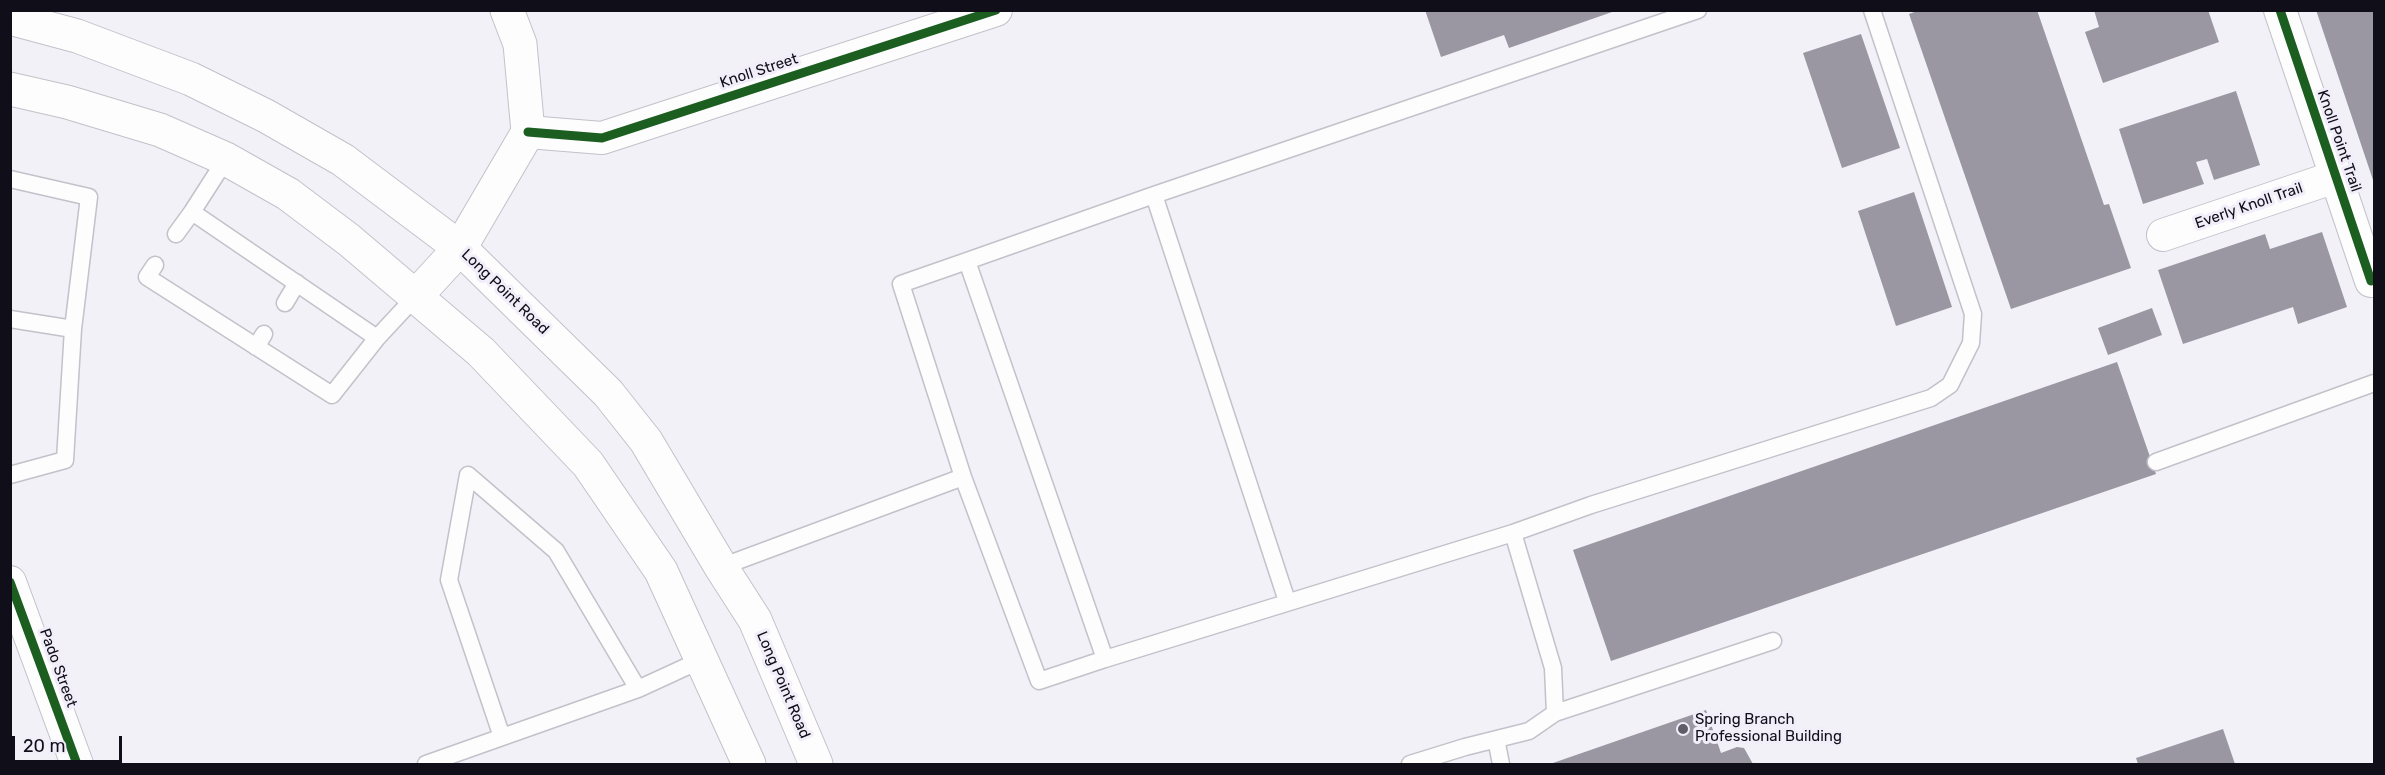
<!DOCTYPE html>
<style>
body{margin:0}
#map{position:relative;width:2385px;height:775px;overflow:hidden;background:#f2f1f7;font-family:Rubik,sans-serif}
canvas{display:block}
.frame{position:absolute;inset:0;border:12px solid #100e18;pointer-events:none}
.scale{position:absolute;left:12px;top:736px;width:110px;height:27px;box-sizing:border-box;border:3px solid #100e18;border-top:0;padding-left:8px;font-size:18px;line-height:21px;white-space:nowrap;color:#100e18;-webkit-text-stroke:4px #f1eefa;paint-order:stroke}
</style>
<div id="map">
<canvas width="2385" height="775"></canvas>
<div class="frame"></div>
<div class="scale">20 m</div>
</div>
<script>
const g = document.querySelector('canvas').getContext('2d');
g.lineJoin = 'round';
function fill(path, color) { g.fillStyle = color; g.fill(path, 'evenodd'); }
function strokePath(path, color, width, dash) { g.strokeStyle = color; g.lineWidth = width; g.lineCap = dash ? 'butt' : 'round'; g.setLineDash(dash || []); g.stroke(path); }
function write(font, color, halo, rows, align = 'center') {
  g.font = font + ' Rubik,sans-serif'; g.lineWidth = 6; g.setLineDash([]); g.textBaseline = 'middle'; g.strokeStyle = halo; g.fillStyle = color; for (const [text, x, y, turn = 0] of rows) {
    g.save(); g.translate(x, y); g.rotate((+turn || 0) * Math.PI / 180); g.textAlign = isNaN(turn) ? turn : align; if (halo) g.strokeText(text, 0, 0); g.fillText(text, 0, 0); g.restore();
  }
}
fill(new Path2D(`
 M 1425,10 L 1615,10 L 1615,11 L 1509,48 L 1504,35 L 1441,57 Z
 M 1920,10 L 2037,10 L 2104,205 L 2109,204 L 2131,268 L 2011,309 L 1909,14 Z
 M 2094,10 L 2208,10 L 2219,42 L 2103,83 L 2085,32 L 2099,27 Z
 M 2316,10 L 2374,10 L 2374,183 Z
 M 1861,34 L 1900,148 L 1842,168 L 1803,53 Z
 M 2236,91 L 2260,165 L 2214,180 L 2207,159 L 2196,162 L 2204,184 L 2143,204 L 2119,129 Z
 M 1914,192 L 1952,307 L 1896,326 L 1858,211 Z
 M 2322,232 L 2347,307 L 2298,324 L 2293,307 L 2183,344 L 2158,270 L 2265,234 L 2270,249 Z
 M 2152,308 L 2162,335 L 2108,355 L 2098,328 Z
 M 2117,362 L 2156,474 L 1611,661 L 1573,550 Z
 M 1706,710 L 1721,753 L 1737,747 L 1744,748 L 1753,764 L 1550,764 Z
 M 2223,729 L 2235,764 L 2138,764 L 2136,758 Z`), '#9a97a3');
const lane = new Path2D(`
 M 1698,10 L 1154,195 L 967,261 L 1105,659 L 1513,533 L 1591,505 L 1931,398 L 1950,385 L 1971,343 L 1973,314 L 1872,10
 M 226,159 L 192,212 L 377,338 L 416,296
 M 10,179 L 89,197 L 73,329 L 10,319
 M 1154,195 L 1287,601
 M 176,234 L 192,212
 M 967,261 L 901,284 L 963,477 L 1039,681 L 1105,659
 M 155,265 L 147,277 L 332,395 L 377,338
 M 285,303 L 297,283
 M 256,347 L 264,334
 M 2156,462 L 2374,383
 M 10,475 L 65,460 L 73,329
 M 468,475 L 556,551 L 638,689 L 701,660
 M 468,475 L 449,580 L 502,737
 M 721,567 L 963,477
 M 1555,713 L 1773,641
 M 1496,739 L 1501,764
 M 426,764 L 638,689
 M 1410,764 L 1465,747 L 1529,731 L 1555,713 L 1553,668 L 1513,533`);
const street = new Path2D(`
 M 2280,10 L 2371,281
 M 528,132 L 602,138 L 996,10
 M 2163,235 L 2335,177
 M 10,582 L 77,764`);
const secondary = new Path2D(`
 M 10,18 L 77,36 L 191,79 L 266,116 L 343,160 L 460,248 L 608,393 L 646,441 L 721,567 L 755,620 L 816,764
 M 10,89 L 67,102 L 160,130 L 226,159 L 288,194 L 349,240 L 481,352 L 588,464 L 661,571 L 749,764
 M 416,296 L 460,248 L 528,132 L 520,44 L 507,10`);
strokePath(lane, '#c3c1c9', 19);
strokePath(street, '#c3c1c9', 34);
strokePath(secondary, '#c3c1c9', 35);
strokePath(lane, '#fdfdfe', 16);
strokePath(street, '#fdfdfe', 32);
strokePath(secondary, '#fdfdfe', 33);
strokePath(new Path2D(`
 M 2280,10 L 2371,281
 M 528,132 L 602,138 L 996,10
 M 10,582 L 77,764`), '#1b5e20', 9);
for (const [x, y, r, color] of [
 [1683,729,6,"#5f5d66"]
]) { const dot = new Path2D(); dot.arc(x, y, r, 0, 2 * Math.PI); g.fillStyle = color; g.fill(dot); strokePath(dot, '#f1eefa', 2); }
write('15px', '#100e18', '#f1eefa', [
 ["Knoll Street",759,71,-18],
 ["Knoll Point Trail",2339,141,71],
 ["Everly Knoll Trail",2249,206,-19],
 ["Long Point Road",505,292,44],
 ["Pado Street",58,668,70],
 ["Long Point Road",783,685,67]
]);
write('15px', '#100e18', '#f1eefa', [
 ["Spring Branch",1695,720],
 ["Professional Building",1695,737]
], 'left');
</script>
